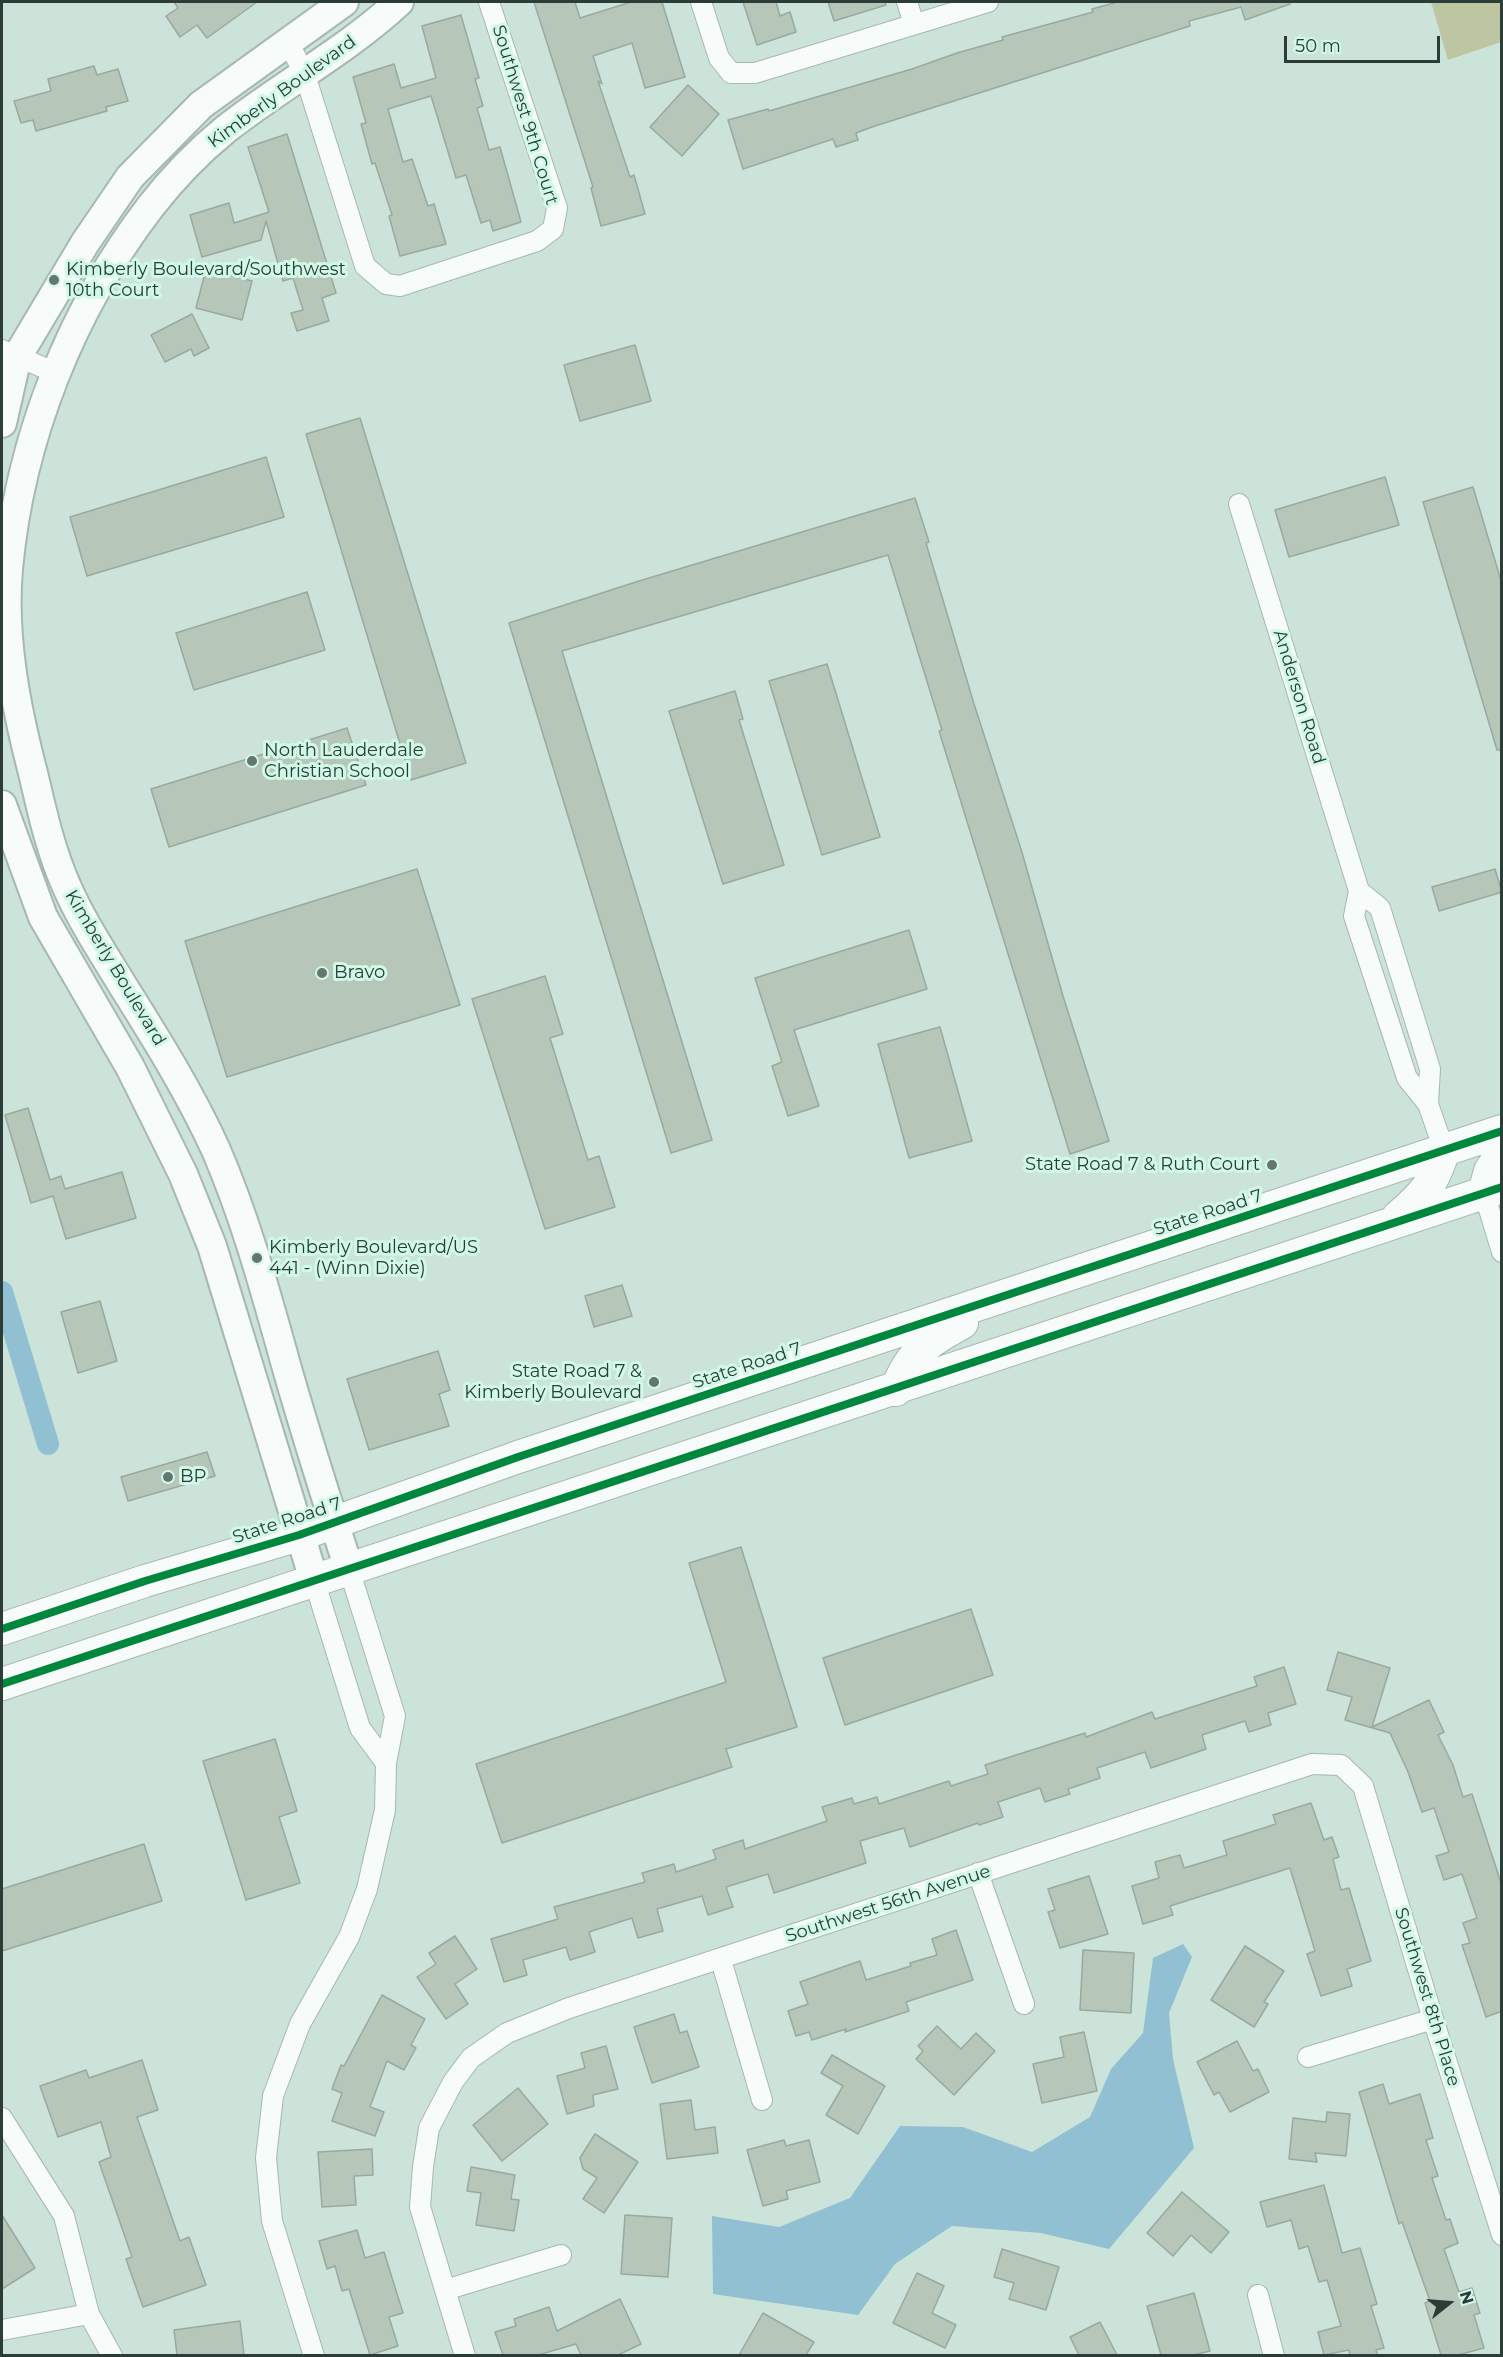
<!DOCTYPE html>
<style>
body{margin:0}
#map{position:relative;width:1503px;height:2357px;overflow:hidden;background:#cce3da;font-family:Montserrat,sans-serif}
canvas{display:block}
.frame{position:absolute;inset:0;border:3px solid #2c3c36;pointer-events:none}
.north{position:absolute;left:1419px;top:2273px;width:60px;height:60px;-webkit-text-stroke:4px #d0f9e8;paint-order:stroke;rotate:73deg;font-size:16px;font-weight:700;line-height:24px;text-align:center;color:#2c3c36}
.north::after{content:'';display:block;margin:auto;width:21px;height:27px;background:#2c3c36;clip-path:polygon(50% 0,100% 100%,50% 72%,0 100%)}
.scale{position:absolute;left:1284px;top:36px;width:156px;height:27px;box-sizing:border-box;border:3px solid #2c3c36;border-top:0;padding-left:8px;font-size:18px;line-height:21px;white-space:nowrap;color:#2c3c36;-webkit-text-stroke:4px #d0f9e8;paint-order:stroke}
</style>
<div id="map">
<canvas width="1503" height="2357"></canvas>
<div class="frame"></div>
<div class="north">N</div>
<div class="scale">50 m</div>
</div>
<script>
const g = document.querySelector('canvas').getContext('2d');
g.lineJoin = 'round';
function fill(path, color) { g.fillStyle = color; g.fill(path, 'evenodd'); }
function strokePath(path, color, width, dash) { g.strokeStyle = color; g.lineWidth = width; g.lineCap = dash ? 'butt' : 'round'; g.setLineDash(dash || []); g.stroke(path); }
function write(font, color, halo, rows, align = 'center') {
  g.font = font + ' Montserrat,sans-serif'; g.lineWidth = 6; g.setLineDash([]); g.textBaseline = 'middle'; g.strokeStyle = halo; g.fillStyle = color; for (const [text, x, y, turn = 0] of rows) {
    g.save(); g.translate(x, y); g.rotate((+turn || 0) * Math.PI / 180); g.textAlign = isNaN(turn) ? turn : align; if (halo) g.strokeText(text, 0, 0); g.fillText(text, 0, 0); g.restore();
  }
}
fill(new Path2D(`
 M 1431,2 L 1501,2 L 1501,42 L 1448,60 Z`), '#bec5a2');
fill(new Path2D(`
 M 1183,1944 L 1192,1957 L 1169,2013 L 1173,2059 L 1194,2148 L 1109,2249 L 1041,2233 L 952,2226 L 895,2264 L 858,2315 L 713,2294 L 712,2216 L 779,2227 L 850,2198 L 900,2126 L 963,2127 L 1032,2152 L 1090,2117 L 1111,2069 L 1143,2033 L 1153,1958 Z`), '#90c0d2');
strokePath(new Path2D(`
 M 2,1292 L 48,1444`), '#90c0d2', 22);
const building = new Path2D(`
 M 174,2 L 257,2 L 207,38 L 197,25 L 180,37 L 166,16 L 178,8 Z
 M 534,2 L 575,2 L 580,18 L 631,2 L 662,2 L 685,77 L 645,88 L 632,43 L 593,56 L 602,84 L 598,81 L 630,177 L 634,175 L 645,214 L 601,226 L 591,188 L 593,187 Z
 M 743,2 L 776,2 L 780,16 L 790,12 L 796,32 L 757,45 Z
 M 828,2 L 885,2 L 886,5 L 834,21 Z
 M 1117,2 L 1289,2 L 1290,4 L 1245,20 L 1241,7 L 1189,21 L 1190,26 L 872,127 L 856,133 L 858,140 L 836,147 L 833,139 L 743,169 L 728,120 L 768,109 L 769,111 L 912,69 L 957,53 L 1003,40 L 1002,37 L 1093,12 L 1092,9 Z
 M 461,15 L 479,78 L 475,79 L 483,106 L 477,108 L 489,150 L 500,147 L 521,222 L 493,231 L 490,220 L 481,223 L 466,175 L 456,178 L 431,96 L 388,109 L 403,162 L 412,159 L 428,206 L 434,204 L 446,244 L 400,256 L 389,216 L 392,215 L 375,163 L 372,164 L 361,124 L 366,123 L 353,77 L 394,64 L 401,88 L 436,78 L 422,26 Z
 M 94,66 L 97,75 L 118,69 L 128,101 L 106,107 L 107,111 L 36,131 L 33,120 L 21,123 L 14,101 L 51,91 L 48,79 Z
 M 688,85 L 719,114 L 682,156 L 650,127 Z
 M 287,134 L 336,293 L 322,298 L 329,321 L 297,331 L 291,313 L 303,310 L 293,278 L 283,281 L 266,221 L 261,240 L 202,257 L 190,215 L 229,203 L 234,223 L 269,212 L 248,147 Z
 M 206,269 L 252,281 L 242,320 L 196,308 Z
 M 192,314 L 209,348 L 194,356 L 191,349 L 165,362 L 151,335 Z
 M 635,345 L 651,401 L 580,421 L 564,365 Z
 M 360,418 L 466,763 L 411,780 L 306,434 Z
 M 266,457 L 284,517 L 87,576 L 70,517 Z
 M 1385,477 L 1399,525 L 1289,557 L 1275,510 Z
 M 1473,487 L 1502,584 L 1502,750 L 1497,750 L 1423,502 Z
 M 915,498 L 929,542 L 926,543 L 974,704 L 1021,849 L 1063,996 L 1109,1141 L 1070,1154 L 939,731 L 942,730 L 888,555 L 562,651 L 712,1140 L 671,1153 L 509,623 L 639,581 Z
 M 307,592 L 325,650 L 194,690 L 176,633 Z
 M 827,664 L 880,837 L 822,855 L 769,681 Z
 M 735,691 L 743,719 L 739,720 L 784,865 L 723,884 L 669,711 Z
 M 347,728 L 366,785 L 169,847 L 151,789 Z
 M 417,869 L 460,1005 L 227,1077 L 185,941 Z
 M 1495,869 L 1502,892 L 1439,911 L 1432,887 Z
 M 909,930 L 927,989 L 794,1030 L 819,1106 L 788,1116 L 772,1066 L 782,1062 L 755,978 Z
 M 545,976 L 563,1034 L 550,1038 L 588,1160 L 599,1156 L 615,1207 L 545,1229 L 472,999 Z
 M 940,1027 L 972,1141 L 909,1158 L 878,1044 Z
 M 28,1108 L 50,1180 L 61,1176 L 65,1189 L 122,1172 L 136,1218 L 66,1239 L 53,1196 L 31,1203 L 5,1115 Z
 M 622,1285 L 632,1316 L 594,1327 L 585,1296 Z
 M 100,1301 L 117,1361 L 78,1373 L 61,1312 Z
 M 438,1351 L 450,1390 L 439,1394 L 449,1426 L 369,1450 L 347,1379 Z
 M 207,1452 L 215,1476 L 128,1501 L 121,1477 Z
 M 741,1547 L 797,1727 L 726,1749 L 732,1767 L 502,1843 L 476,1764 L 726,1682 L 689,1563 Z
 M 971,1609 L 993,1675 L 845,1725 L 823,1658 Z
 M 1338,1652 L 1390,1668 L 1372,1727 L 1429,1700 L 1444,1732 L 1438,1735 L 1453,1765 L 1463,1797 L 1472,1794 L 1502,1886 L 1502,2011 L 1486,2017 L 1472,1974 L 1462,1945 L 1470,1943 L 1463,1923 L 1477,1918 L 1462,1874 L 1444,1880 L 1436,1856 L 1449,1852 L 1434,1808 L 1422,1812 L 1408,1772 L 1390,1733 L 1345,1720 L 1352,1697 L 1327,1690 Z
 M 1284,1667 L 1296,1704 L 1268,1713 L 1271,1725 L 1249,1732 L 1245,1721 L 1202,1735 L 1206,1749 L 1151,1768 L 1145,1752 L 1097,1768 L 1100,1778 L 1068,1789 L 1070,1794 L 1045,1802 L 1040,1788 L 998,1802 L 1003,1817 L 979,1825 L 978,1823 L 910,1847 L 904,1828 L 860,1841 L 866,1863 L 774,1893 L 768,1874 L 726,1887 L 733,1907 L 708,1915 L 702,1896 L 657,1909 L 663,1931 L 638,1938 L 632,1918 L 589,1932 L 595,1952 L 570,1960 L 566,1947 L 523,1960 L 527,1975 L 504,1982 L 491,1939 L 558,1919 L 554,1907 L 645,1882 L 642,1873 L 674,1864 L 676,1872 L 716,1859 L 713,1850 L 743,1840 L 745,1849 L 827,1821 L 822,1807 L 852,1798 L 854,1804 L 877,1797 L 879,1804 L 949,1781 L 951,1786 L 988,1774 L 985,1765 L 1085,1733 L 1086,1737 L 1152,1712 L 1155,1719 L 1257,1686 L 1254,1677 Z
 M 275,1739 L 297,1811 L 279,1817 L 300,1883 L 246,1900 L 203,1761 Z
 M 1311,1803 L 1324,1840 L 1332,1837 L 1339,1857 L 1333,1859 L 1341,1890 L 1349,1888 L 1371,1961 L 1347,1969 L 1352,1986 L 1321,1996 L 1307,1954 L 1315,1951 L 1290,1868 L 1170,1906 L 1173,1915 L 1143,1924 L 1132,1886 L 1159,1878 L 1155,1862 L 1180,1855 L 1184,1868 L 1227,1855 L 1223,1841 L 1276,1824 L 1273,1815 Z
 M 144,1844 L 162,1901 L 2,1951 L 2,1889 Z
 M 1089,1876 L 1108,1934 L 1060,1948 L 1048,1912 L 1055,1910 L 1048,1889 Z
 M 956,1930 L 973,1980 L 906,2002 L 909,2011 L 845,2032 L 846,2029 L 812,2040 L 809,2032 L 796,2036 L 788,2011 L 808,2004 L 800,1982 L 860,1961 L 866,1980 L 911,1966 L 910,1963 L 937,1955 L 932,1939 Z
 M 455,1936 L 477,1969 L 455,1984 L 468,2004 L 446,2019 L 417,1977 L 436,1964 L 429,1953 Z
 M 1245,1946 L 1284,1971 L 1264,2002 L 1268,2004 L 1254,2027 L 1211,2000 Z
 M 1083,1950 L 1134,1953 L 1131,2013 L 1080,2010 Z
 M 382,1995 L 425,2019 L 411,2045 L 416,2048 L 404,2070 L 387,2061 L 370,2107 L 384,2112 L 375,2136 L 332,2121 L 342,2093 L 332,2089 L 341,2065 L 344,2066 Z
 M 674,2014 L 680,2033 L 687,2031 L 699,2067 L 652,2083 L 634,2027 Z
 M 937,2026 L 961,2049 L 976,2033 L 995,2051 L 954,2095 L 916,2059 L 923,2051 L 918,2046 Z
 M 1084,2032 L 1097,2091 L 1042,2103 L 1033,2064 L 1064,2057 L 1060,2037 Z
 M 1237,2041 L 1253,2071 L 1258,2069 L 1269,2092 L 1230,2112 L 1219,2092 L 1214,2095 L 1197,2062 Z
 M 606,2046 L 618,2089 L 593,2095 L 594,2106 L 567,2114 L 557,2076 L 585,2068 L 581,2053 Z
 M 832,2055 L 885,2086 L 858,2134 L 826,2115 L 843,2086 L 821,2073 Z
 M 142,2060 L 158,2110 L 137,2117 L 180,2241 L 189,2237 L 206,2285 L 143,2307 L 126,2259 L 132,2257 L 99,2162 L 111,2157 L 101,2122 L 58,2137 L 40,2086 L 86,2070 L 89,2078 Z
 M 1383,2084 L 1389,2104 L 1420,2094 L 1433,2138 L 1426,2140 L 1438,2176 L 1432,2178 L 1446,2220 L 1450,2219 L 1458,2243 L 1444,2249 L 1459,2292 L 1472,2288 L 1480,2313 L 1474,2315 L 1484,2348 L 1458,2355 L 1441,2355 L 1425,2303 L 1430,2301 L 1402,2222 L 1399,2224 L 1359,2092 Z
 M 518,2088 L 548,2124 L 502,2161 L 473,2125 Z
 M 691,2100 L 695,2130 L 715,2127 L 718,2153 L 667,2159 L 660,2104 Z
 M 1327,2112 L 1350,2114 L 1346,2156 L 1315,2153 L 1317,2162 L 1289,2159 L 1293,2118 L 1326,2122 Z
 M 595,2134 L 638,2162 L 604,2213 L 583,2199 L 597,2178 L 583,2169 L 580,2158 Z
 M 784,2140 L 786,2146 L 809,2140 L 820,2182 L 786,2191 L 788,2199 L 763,2206 L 747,2150 Z
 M 372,2149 L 373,2175 L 354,2176 L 356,2205 L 322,2207 L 318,2152 Z
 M 471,2167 L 515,2175 L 511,2199 L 519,2200 L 514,2231 L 476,2225 L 481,2193 L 467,2191 Z
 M 1324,2185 L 1342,2253 L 1360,2248 L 1377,2304 L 1371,2306 L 1384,2348 L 1376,2350 L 1378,2355 L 1350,2355 L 1349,2350 L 1324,2355 L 1318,2332 L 1341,2326 L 1327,2280 L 1319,2282 L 1308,2246 L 1299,2249 L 1291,2220 L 1267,2227 L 1260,2202 Z
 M 1182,2192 L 1229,2232 L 1211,2253 L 1191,2235 L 1173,2256 L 1147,2233 Z
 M 2,2215 L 35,2268 L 2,2289 Z
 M 625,2215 L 672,2218 L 668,2277 L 621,2274 Z
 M 357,2230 L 365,2258 L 384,2252 L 403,2313 L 389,2317 L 398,2346 L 370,2355 L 349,2289 L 342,2291 L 335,2266 L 327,2269 L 319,2241 Z
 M 1002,2249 L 1059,2267 L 1046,2310 L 1009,2299 L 1014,2283 L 994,2277 Z
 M 917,2273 L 944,2286 L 932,2313 L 956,2325 L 945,2348 L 893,2323 Z
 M 1194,2293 L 1210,2351 L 1193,2355 L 1161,2355 L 1147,2306 Z
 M 620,2299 L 641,2344 L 618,2355 L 581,2355 L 576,2344 L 538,2355 L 503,2355 L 495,2332 L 516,2326 L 514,2319 L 549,2307 L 557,2331 Z
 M 763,2313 L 814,2342 L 806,2355 L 739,2355 Z
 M 240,2321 L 244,2355 L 177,2355 L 174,2330 Z
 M 1100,2322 L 1117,2355 L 1079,2355 L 1070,2337 Z`);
fill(building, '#b6c6b9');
strokePath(building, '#9aa99f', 1.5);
const street = new Path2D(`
 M 701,2 L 719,58 L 731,73 L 755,73 L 988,2
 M 907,2 L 914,24
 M 288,42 L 305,75 L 365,266 L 386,284 L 400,286 L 537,241 L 553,229 L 557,208 L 489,2
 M 2,350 L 54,372
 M 1239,504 L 1359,891 L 1354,916 L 1407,1078 L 1428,1104 L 1444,1150
 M 1359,891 L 1380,908 L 1430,1069 L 1428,1104
 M 1484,1193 L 1502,1252
 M 314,1580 L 360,1728 L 386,1763
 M 978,1873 L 1024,2004
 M 721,1960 L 762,2100
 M 1308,2057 L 1433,2019
 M 2,2118 L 64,2216 L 89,2314 L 112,2356
 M 445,2290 L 561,2255
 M 1258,2295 L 1274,2356
 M 2,2330 L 89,2314
 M 314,2356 L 272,2221 L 266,2158 L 273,2096 L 300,2024 L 349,1937 L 367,1889 L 385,1810 L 386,1763 L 395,1716 L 349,1569
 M 465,2356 L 420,2207 L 423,2167 L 429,2128 L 453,2082 L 471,2058 L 507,2033 L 569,2008 L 1312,1764 L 1341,1765 L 1363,1786 L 1433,2019 L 1502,2235`);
const secondary = new Path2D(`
 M 2,423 L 17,357 L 85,243 L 130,177 L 201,105 L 344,2
 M 2,805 L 43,917 L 130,1067 L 183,1174 L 212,1246 L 314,1580
 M 349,1569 C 328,1504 307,1438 288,1372 C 267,1297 247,1222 216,1150 C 190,1093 157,1040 123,986 C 103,953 81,920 66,885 C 50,849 42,811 33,773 C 16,708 2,637 8,569 C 20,439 71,310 151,206 C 172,179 199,151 226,129 C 282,85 346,51 399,2`);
const primary = new Path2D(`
 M 1484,1193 L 1490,1171 L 1502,1153
 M 1398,1217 C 1425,1194 1433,1184 1444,1150
 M 896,1390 C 911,1352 927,1342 962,1323
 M 2,1629 L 145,1581 L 299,1535 L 518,1457 L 1502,1131
 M 2,1684 L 1502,1187`);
strokePath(street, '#a6b8b1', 22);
strokePath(secondary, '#a6b8b1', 32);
strokePath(primary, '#a6b8b1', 34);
strokePath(street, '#f7fbf9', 20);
strokePath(secondary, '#f7fbf9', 28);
strokePath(primary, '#f7fbf9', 32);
strokePath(new Path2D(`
 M 2,1629 L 145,1581 L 299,1535 L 518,1457 L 1502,1131
 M 2,1684 L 1502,1187`), '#00873e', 8);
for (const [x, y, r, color] of [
 [54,280,6,"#64766f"],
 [252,761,6,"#64766f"],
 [322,973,6,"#64766f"],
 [1272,1165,6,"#64766f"],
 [257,1258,6,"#64766f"],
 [654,1382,6,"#64766f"],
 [168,1477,6,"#64766f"]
]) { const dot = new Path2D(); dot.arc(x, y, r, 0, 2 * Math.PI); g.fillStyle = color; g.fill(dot); strokePath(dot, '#d0f9e8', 2); }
write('18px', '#2c3c36', '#d0f9e8', [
 ["Kimberly Boulevard",282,92,-36],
 ["Southwest 9th Court",525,115,73],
 ["Anderson Road",1299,697,73],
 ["Kimberly Boulevard",115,968,59],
 ["State Road 7",1208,1213,-18],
 ["State Road 7",747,1366,-18],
 ["State Road 7",287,1521,-18],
 ["Southwest 56th Avenue",888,1904,-18],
 ["Southwest 8th Place",1427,1997,73]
]);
write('18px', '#2c3c36', '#d0f9e8', [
 ["Kimberly Boulevard/Southwest",66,270],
 ["10th Court",66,291],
 ["North Lauderdale",264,751],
 ["Christian School",264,772],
 ["Bravo",334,973],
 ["State Road 7 & Ruth Court",1260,1165,"right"],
 ["Kimberly Boulevard/US",269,1248],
 ["441 - (Winn Dixie)",269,1269],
 ["State Road 7 &",642,1372,"right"],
 ["Kimberly Boulevard",642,1393,"right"],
 ["BP",180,1477]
], 'left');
</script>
